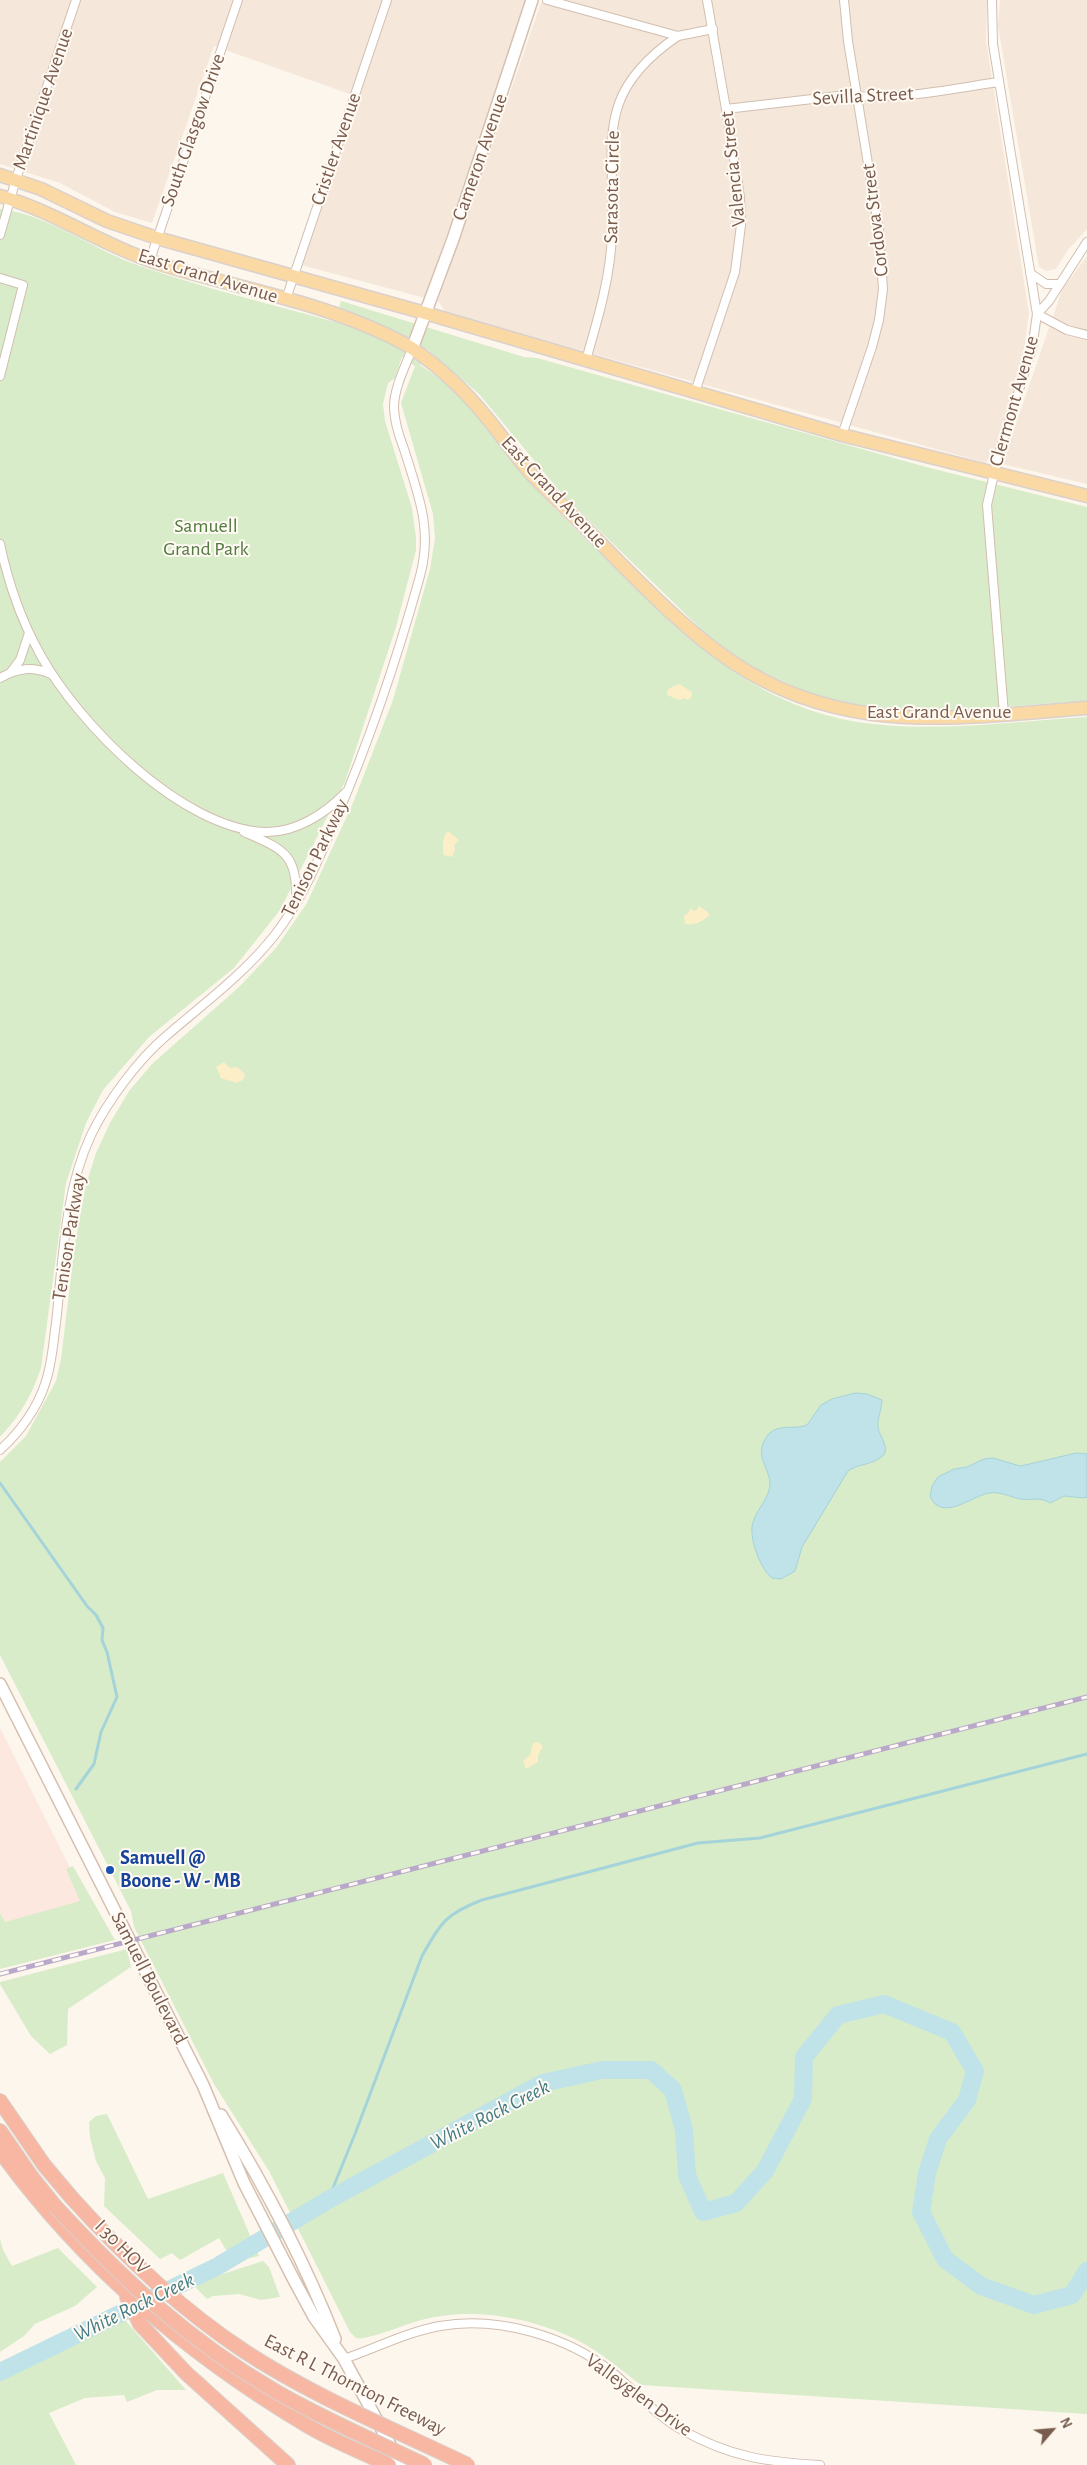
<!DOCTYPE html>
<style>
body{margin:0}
#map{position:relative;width:1087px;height:2465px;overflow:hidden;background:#fdf6ec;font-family:"Alegreya Sans",sans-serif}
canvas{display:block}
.north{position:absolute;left:1027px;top:2405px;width:50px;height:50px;-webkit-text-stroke:4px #fffaf3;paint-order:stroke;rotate:63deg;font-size:14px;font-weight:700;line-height:20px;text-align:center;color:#7a5c4d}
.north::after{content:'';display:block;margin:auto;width:18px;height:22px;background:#7a5c4d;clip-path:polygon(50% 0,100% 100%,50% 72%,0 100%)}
</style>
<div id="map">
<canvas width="1087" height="2465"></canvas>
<div class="north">N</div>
</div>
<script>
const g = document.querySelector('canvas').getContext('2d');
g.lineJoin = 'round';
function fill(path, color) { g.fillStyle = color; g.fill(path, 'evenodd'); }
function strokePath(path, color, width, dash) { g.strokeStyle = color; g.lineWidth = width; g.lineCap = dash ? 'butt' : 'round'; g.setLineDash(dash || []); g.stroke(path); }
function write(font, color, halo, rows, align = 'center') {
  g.font = font + ' "Alegreya Sans",sans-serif'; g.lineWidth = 4; g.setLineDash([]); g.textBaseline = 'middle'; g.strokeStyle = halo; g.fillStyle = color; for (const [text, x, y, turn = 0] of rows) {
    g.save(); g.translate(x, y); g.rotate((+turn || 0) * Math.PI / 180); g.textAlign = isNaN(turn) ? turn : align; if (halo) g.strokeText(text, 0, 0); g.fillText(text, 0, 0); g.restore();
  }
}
fill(new Path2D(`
 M 0,0 L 527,0 L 425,298 L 301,265 L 361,98 L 214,46 L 152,223 L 115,212 L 60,183 L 0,164 Z
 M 542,0 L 987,0 L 986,41 L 1029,313 L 1023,360 L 996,445 L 986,463 L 446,313 L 438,301 Z
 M 1000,0 L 1087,0 L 1087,229 L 1068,250 L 1056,269 L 1046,271 L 1039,267 L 998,26 Z
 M 1087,256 L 1087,484 L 1002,464 L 1062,290 Z`), '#f5e8da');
fill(new Path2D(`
 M 0,1728 L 93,1914 L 0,1937 Z`), '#fde8e0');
fill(new Path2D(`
 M 0,209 C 50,215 93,250 140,266 C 204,288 270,304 335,322 L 341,301 L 524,357 L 537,358 L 926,467 L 1087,507 L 1087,701 L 930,712 L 885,711 L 833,701 L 811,694 L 754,668 L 709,637 L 562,494 L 479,394 L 427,349 L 420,365 C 435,375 449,385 461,398 C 492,428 515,465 544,497 C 572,527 602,554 631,582 C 703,652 767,712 873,724 C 944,732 1016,721 1087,717 L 1087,2414 L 641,2385 C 620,2369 599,2351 575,2339 C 529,2317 469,2306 418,2321 C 406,2324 366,2341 356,2338 L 350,2332 L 269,2171 L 214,2084 L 134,1927 L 131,1911 L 0,1655 L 0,1462 L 26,1436 L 56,1381 L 61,1359 L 75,1243 L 86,1185 L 96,1153 L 110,1123 L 129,1091 L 152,1064 L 239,987 L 276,948 L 307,903 L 353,803 L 393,700 L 430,569 L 435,538 L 433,514 L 401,403 L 415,366 L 402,357 L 395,378 L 388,383 L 383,404 L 385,421 L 412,508 L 416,537 L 416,550 L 396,627 L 345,782 L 280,910 L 234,968 L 149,1037 L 103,1090 L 86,1123 L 66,1183 L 41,1368 C 32,1395 20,1416 0,1437 Z
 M 73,1866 L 115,1940 L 0,1969 L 0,1913 L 5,1922 L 80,1901 L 66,1869 Z
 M 127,1949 L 131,1967 L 68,2009 L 67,2045 L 50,2054 L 31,2036 L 0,1984 L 0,1982 Z
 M 107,2114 L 148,2199 L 223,2173 L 259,2256 L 233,2262 L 219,2238 L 180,2260 L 172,2253 L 160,2259 L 104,2206 L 105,2178 L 96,2161 L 90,2137 L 89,2122 L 96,2116 Z
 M 0,2239 L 3,2250 L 12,2266 L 58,2248 L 97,2287 L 75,2306 L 35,2324 L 24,2336 L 0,2352 Z
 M 263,2261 L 269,2267 L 280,2297 L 261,2300 L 239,2294 L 213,2296 L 207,2299 L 192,2284 Z
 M 125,2320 L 186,2390 L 157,2390 L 127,2402 L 124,2395 L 85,2398 L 49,2413 L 76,2465 L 0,2465 L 0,2380 Z`), '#d8ecc9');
fill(new Path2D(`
 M 679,684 L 692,692 L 692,696 L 688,700 L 684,698 L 680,700 L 667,695 L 668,689 Z
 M 448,831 L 459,840 L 454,845 L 455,850 L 452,857 L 444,855 C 442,848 442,836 448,831 Z
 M 699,906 L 709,913 L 709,916 C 703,921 694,926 685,924 L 684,915 L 688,914 L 690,909 L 696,911 Z
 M 224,1062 L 230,1068 L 237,1067 L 245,1074 L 243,1080 L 236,1083 L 221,1078 L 216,1067 Z
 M 539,1742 L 543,1747 L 538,1755 L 538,1762 L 526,1769 L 523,1761 L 530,1755 L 533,1743 Z`), '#fcefc7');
const water = new Path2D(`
 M 856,1393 L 867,1394 L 882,1400 C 882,1409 877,1418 878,1427 C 879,1437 893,1450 880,1458 C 870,1465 858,1464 848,1471 L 802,1547 L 795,1571 L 781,1579 L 772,1578 C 760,1569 748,1536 753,1522 C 757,1509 769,1499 770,1484 C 770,1468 753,1456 767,1436 C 777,1423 794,1430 807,1425 L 821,1405 L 832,1399 Z
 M 1077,1453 L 1087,1454 L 1087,1497 L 1084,1498 L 1064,1496 L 1050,1503 C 1040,1496 1031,1501 1020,1499 C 1010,1497 1000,1491 989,1493 C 972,1496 941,1523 930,1496 L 932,1486 L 938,1477 L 954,1469 L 967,1467 L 984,1459 L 993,1458 L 1020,1466 Z`);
fill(water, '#bfe3e8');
strokePath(water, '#a5d3da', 1);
strokePath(new Path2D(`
 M 0,1483 L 87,1606 L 96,1615 L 103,1628 L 102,1640 L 107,1652 L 117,1697 L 101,1732 L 94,1764 L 76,1789
 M 328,2200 L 355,2134 L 422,1956 C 441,1923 445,1914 482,1900 L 698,1843 L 760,1838 L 1087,1754`), '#a5d3da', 3);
strokePath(new Path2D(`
 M 0,2372 L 218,2266 L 328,2200 L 543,2083 L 602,2070 L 651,2070 L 673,2090 L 684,2130 L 687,2175 L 703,2212 L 736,2203 L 765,2171 L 803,2099 L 804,2057 L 838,2015 L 884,2004 L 952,2032 L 975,2071 L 967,2100 L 938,2139 L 927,2173 L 921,2212 L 945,2259 L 981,2286 L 1034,2305 L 1072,2295 L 1087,2271`), '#bfe3e8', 18);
const street = new Path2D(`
 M 547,0 L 678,36 L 713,29
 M 992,0 L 993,44 L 1037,314 L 1032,349 L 998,456 L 987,505 L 1004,714
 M 726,109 L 847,95 C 897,101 950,89 999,82
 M 0,235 L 16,179 L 76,0
 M 1087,242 L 1049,301 L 1037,314 L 1067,330 L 1087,335
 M 150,260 L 238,0
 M 1030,273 L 1046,284 L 1059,284
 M 0,278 L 23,285 L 0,376
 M 286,299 L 387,0
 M 586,360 C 598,319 611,275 612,233 C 616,144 591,95 678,36
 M 695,392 L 735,272 L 741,225 L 740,197 L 726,109 L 707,0
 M 842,435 L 872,347 L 879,320 L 883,289 L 879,231 L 848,41 L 844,0
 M 0,544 C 8,582 21,620 40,654 C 78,724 182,829 265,832 C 295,833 325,814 345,793
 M 11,672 L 20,660 L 29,633
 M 0,678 C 18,668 32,666 51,674
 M 244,832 C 282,849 298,853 296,900
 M 0,1450 C 19,1433 37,1409 45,1384 C 52,1365 53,1344 56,1323 C 63,1261 64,1193 91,1135 C 107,1102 137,1061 165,1037 C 203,1004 243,975 274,936 C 301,902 318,861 335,821 C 369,742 397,659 420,576 C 433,529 418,494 404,449 C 399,436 394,422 394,407 C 394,388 405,367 412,349
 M 344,2359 C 376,2348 407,2332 440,2326 C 498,2316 567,2336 612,2372 C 635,2391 656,2415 682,2430 C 730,2457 767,2462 820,2465`);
const secondary = new Path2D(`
 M 412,349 L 453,239 L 532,0
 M 0,1684 L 203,2085 L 244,2183 L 294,2280 L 314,2317 L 344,2359 L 401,2465
 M 221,2115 C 266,2188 304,2260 335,2339`);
const primary = new Path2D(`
 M 0,175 L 41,189 L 107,221 L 157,238 L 425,313 L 842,435 L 1087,496
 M 0,196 C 53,211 99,243 151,261 C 220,284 294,296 362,324 C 379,331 398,339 413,349 C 441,368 466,392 487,418 C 503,437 517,459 534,477 C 562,505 591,533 619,562 C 697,640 757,699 873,714 C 942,723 1018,713 1087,708`);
const highway = new Path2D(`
 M 0,2101 L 44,2165 L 71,2197
 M 0,2131 L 31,2176 L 55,2206
 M 0,2151 C 81,2263 185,2352 303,2423 C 330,2440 360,2451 389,2465
 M 127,2297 L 140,2324 L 186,2373 L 288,2465`);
strokePath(street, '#d1beb0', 10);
strokePath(secondary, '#d6c0b0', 14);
strokePath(primary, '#dad1cd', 15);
strokePath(highway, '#dad1cd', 16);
strokePath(street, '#fff', 8);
strokePath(secondary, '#fff', 11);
strokePath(primary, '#fbd9a5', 12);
strokePath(highway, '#f7b7a3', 14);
const rail = new Path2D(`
 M 0,1974 L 1087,1697`);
strokePath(rail, '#b9a8c9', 5);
strokePath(rail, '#fffaf3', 3, [9]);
const highwayBridge = new Path2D(`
 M 71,2197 C 123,2255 179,2308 244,2351 C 314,2397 393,2429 468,2465
 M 55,2206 C 122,2279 189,2341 275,2391 C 323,2419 375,2441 425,2465`);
strokePath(highwayBridge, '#dad1cd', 16, []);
strokePath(highwayBridge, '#f7b7a3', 14);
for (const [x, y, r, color] of [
 [110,1870,5,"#1a4fb4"]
]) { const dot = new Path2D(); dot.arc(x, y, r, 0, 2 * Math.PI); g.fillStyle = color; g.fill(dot); strokePath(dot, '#fffaf3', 2); }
write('20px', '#7a5c4d', '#fffaf3', [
 ["Sevilla Street",863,96,-3],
 ["Martinique Avenue",43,99,-71],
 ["South Glasgow Drive",193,130,-71],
 ["Cristler Avenue",336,149,-71],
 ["Cameron Avenue",480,157,-71],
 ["Valencia Street",733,169,-96],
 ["Sarasota Circle",612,187,-89],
 ["Cordova Street",875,220,-97],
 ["East Grand Avenue",208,276,17],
 ["Clermont Avenue",1014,401,-74],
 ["East Grand Avenue",554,492,47],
 ["East Grand Avenue",939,712],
 ["Tenison Parkway",315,858,-64],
 ["Tenison Parkway",69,1237,-81],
 ["Samuell Boulevard",149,1978,63],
 ["I 30 HOV",122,2247,45],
 ["East R L Thornton Freeway",355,2385,27],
 ["Valleyglen Drive",639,2395,36]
]);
write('20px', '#537a41', '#fffaf3', [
 ["Samuell",206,526],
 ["Grand Park",206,549]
]);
write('bold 20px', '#164399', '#fffaf3', [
 ["Samuell @",120,1858],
 ["Boone - W - MB",120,1881]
], 'left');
write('italic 21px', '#437c86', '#fffaf3', [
 ["White Rock Creek",490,2115,-27],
 ["White Rock Creek",134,2307,-26]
]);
</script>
